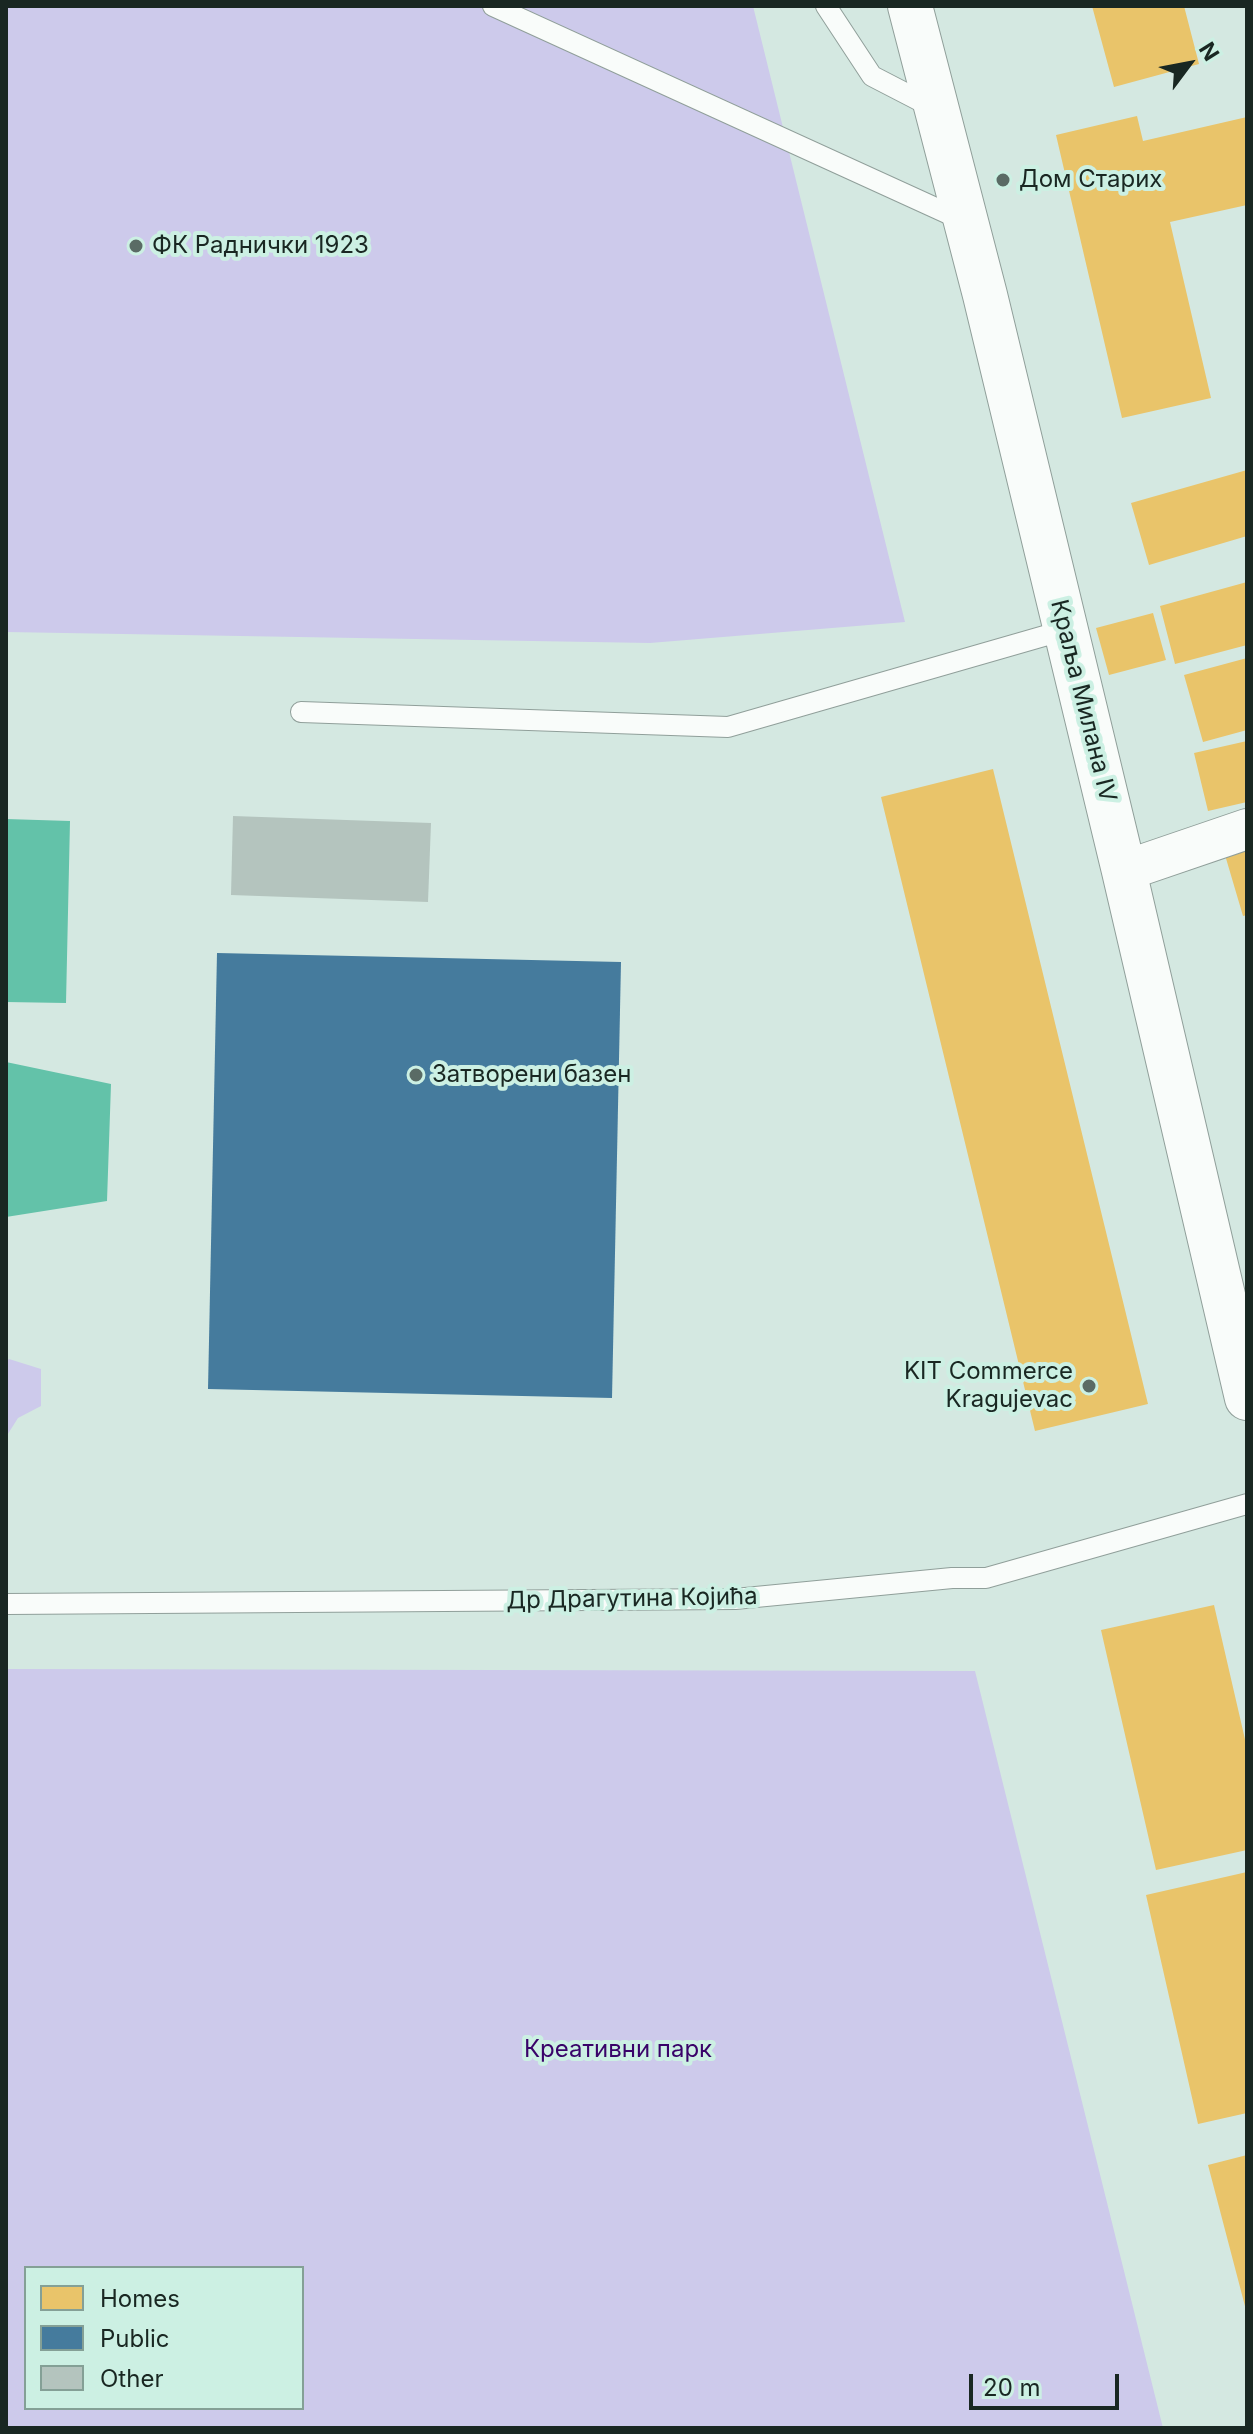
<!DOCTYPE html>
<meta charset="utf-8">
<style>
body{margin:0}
#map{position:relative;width:1253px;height:2434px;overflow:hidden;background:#d4e8e1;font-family:Inter,sans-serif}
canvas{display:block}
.frame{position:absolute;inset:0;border:8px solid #192722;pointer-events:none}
.legend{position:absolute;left:24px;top:2266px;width:280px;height:144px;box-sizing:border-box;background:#ccf0e3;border:2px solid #84a096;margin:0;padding:10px 14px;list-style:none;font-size:24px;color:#192722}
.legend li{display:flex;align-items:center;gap:16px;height:40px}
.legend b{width:40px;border:2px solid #84a096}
.north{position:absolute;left:1149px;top:24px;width:80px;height:80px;-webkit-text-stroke:6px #ccf0e3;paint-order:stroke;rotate:58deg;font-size:22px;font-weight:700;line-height:32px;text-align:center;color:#192722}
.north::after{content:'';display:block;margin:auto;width:28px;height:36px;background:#192722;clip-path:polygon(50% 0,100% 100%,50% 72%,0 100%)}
.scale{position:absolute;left:969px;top:2374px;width:150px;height:36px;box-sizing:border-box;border:4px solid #192722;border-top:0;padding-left:10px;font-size:24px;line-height:28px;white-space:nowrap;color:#192722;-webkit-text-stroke:6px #ccf0e3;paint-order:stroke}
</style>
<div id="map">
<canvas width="1253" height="2434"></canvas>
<div class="frame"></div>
<ul class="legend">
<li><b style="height:22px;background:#e9c46a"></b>Homes</li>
<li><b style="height:22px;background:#457b9d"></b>Public</li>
<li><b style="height:22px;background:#b4c4be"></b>Other</li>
</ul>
<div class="north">N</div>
<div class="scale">20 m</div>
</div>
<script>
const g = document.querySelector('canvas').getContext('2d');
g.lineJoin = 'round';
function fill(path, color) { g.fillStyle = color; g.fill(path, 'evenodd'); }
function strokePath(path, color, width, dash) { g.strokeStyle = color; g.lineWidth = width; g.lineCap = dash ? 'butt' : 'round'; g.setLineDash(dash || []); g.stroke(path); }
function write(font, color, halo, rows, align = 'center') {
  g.font = font + ' Inter,sans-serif'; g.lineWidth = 8; g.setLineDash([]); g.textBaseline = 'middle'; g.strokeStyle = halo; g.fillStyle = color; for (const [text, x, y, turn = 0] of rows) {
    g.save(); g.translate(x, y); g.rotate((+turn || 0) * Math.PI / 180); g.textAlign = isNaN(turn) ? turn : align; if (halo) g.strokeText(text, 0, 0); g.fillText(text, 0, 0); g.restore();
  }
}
fill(new Path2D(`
 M 6,6 L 753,6 L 905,622 L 650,643 L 6,632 Z
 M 9,1359 L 41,1369 L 41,1406 L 18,1418 L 6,1437 L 6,1361 Z
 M 6,1669 L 975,1671 L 1163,2428 L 6,2428 ZM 26,2268 L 302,2268 L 302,2408 L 26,2408 Z`), '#cdcaeb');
fill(new Path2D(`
 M 6,819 L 70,821 L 66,1003 L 6,1002 Z
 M 6,1062 L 111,1084 L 107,1201 L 6,1217 Z`), '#63c2a9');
fill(new Path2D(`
 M 1092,6 L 1184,6 L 1199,64 L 1114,87 Z
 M 1137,116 L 1143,141 L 1247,117 L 1247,205 L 1170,222 L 1211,398 L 1122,418 L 1056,135 Z
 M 1247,470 L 1247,536 L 1149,565 L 1131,503 Z
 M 1247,582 L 1247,645 L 1175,664 L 1160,606 Z
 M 1153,613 L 1166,660 L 1109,675 L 1096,628 Z
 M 1247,658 L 1247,730 L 1203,742 L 1184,675 Z
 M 1247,741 L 1247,802 L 1208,811 L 1194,753 Z
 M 993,769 L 1148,1404 L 1035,1431 L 881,797 Z
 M 1247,848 L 1247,915 L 1243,916 L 1225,855 Z
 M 1214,1605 L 1247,1748 L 1247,1850 L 1156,1870 L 1101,1630 Z
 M 1247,1872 L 1247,2113 L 1198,2124 L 1146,1895 Z
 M 1247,2155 L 1247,2309 L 1246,2310 L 1208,2165 Z`), '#e9c46a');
fill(new Path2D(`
 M 217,953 L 621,962 L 612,1398 L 208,1389 Z`), '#457b9d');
fill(new Path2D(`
 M 233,816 L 431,823 L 428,902 L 231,895 Z`), '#b4c4be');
const service = new Path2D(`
 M 493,6 L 962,220
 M 826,6 L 872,76 L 932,107
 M 301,712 L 728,727 L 1065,630
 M 6,1604 L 735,1599 L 952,1578 L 986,1578 L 1247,1504`);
const minor = new Path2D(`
 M 1124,871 L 1247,829`);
const secondary = new Path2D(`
 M 910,6 L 985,295 L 1124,871 L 1247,1398`);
strokePath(service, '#909f9a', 22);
strokePath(minor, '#909f9a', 42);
strokePath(secondary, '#909f9a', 46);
strokePath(service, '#f9fcfa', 20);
strokePath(minor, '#f9fcfa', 40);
strokePath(secondary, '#f9fcfa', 44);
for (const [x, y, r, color] of [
 [1003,180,8,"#5a6b65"],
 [136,246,8,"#5a6b65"],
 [416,1075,8,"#5a6b65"],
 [1089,1386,8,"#5a6b65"]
]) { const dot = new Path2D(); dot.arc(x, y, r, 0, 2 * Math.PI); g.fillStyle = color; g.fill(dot); strokePath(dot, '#ccf0e3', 3); }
write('24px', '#192722', '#ccf0e3', [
 ["Дом Старих",1019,180],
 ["ФК Раднички 1923",152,246],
 ["Затворени базен",432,1075],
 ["KIT Commerce",1073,1372,"right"],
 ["Kragujevac",1073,1400,"right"]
], 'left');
write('24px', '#192722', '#ccf0e3', [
 ["Краља Милана IV",1083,701,76],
 ["Др Драгутина Којића",632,1599,-1]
]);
write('24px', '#390369', '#ccf0e3', [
 ["Креативни парк",618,2050]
]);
</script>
